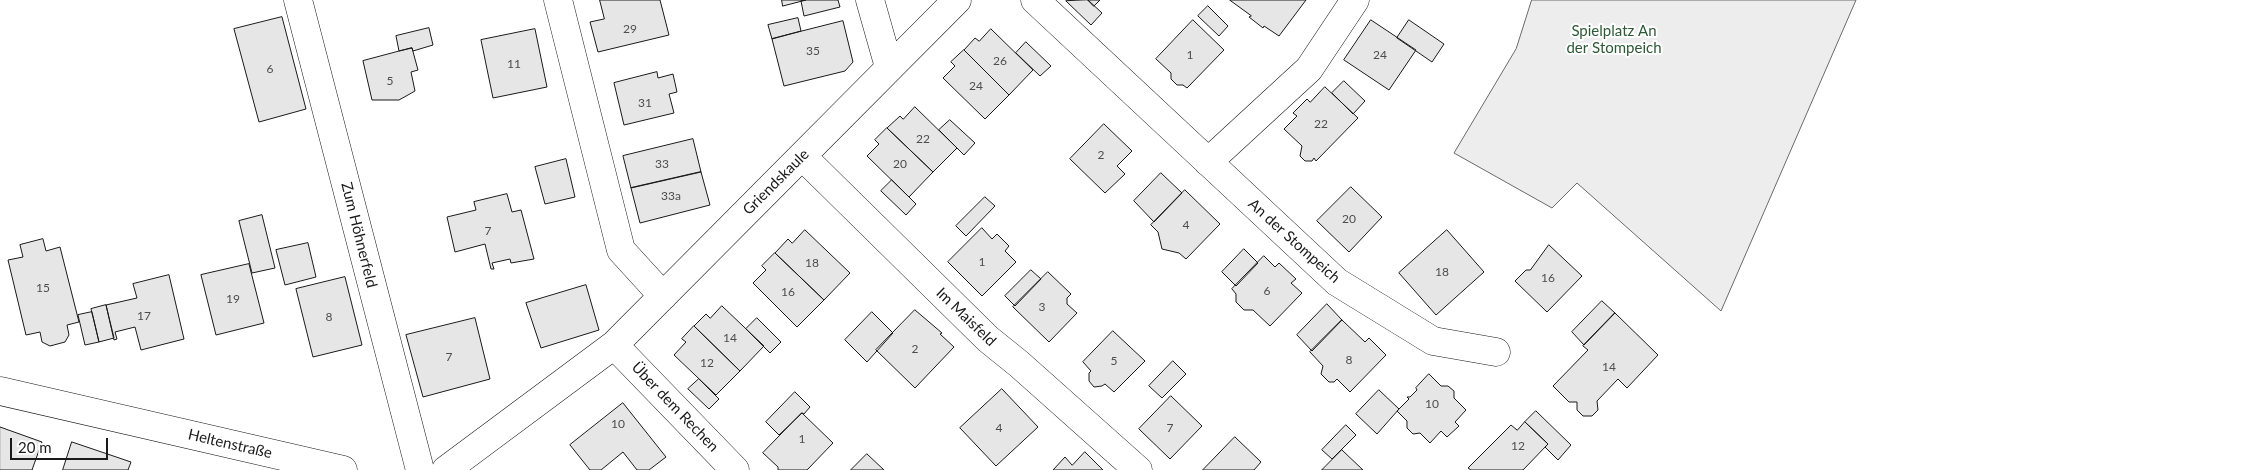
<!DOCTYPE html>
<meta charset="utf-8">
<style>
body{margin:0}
#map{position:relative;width:2242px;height:470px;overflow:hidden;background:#fff;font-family:Lato,sans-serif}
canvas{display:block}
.scale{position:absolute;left:10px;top:438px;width:98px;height:22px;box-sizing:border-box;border:2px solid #1a1a1a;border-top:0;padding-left:6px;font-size:15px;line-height:18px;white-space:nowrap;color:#1a1a1a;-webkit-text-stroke:4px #fff;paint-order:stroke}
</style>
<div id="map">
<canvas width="2242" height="470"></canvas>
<div class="scale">20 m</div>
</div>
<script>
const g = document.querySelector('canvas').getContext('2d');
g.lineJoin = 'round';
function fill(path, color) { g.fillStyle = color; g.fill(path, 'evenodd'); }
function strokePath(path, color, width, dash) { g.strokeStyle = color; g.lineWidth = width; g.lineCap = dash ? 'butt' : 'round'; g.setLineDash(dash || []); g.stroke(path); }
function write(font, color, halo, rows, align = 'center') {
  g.font = font + ' Lato,sans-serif'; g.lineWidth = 4; g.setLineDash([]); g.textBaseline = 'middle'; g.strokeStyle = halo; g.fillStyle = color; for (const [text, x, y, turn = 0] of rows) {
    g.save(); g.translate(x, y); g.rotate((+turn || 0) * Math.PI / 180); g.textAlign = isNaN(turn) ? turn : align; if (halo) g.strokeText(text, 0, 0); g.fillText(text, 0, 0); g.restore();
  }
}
const built = new Path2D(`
 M 1532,0 L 1856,0 L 1721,311 L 1577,183 L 1552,208 L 1454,153 L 1516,49 Z`);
fill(built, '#ededed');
strokePath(built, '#6a6a6a', 1);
const building = new Path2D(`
 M 600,0 L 660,0 L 669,35 L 598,52 L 590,22 L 604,19 Z
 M 782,0 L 806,0 L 783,6 Z
 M 806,0 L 838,0 L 840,7 L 804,16 L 801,1 Z
 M 1088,0 L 1100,0 L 1094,6 Z
 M 1088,0 L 1102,13 L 1091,25 L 1066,1 Z
 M 1230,0 L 1306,0 L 1279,36 L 1264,26 L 1263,28 L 1249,17 L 1251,16 Z
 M 1208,6 L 1228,26 L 1219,36 L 1198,16 Z
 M 282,17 L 306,109 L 259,122 L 234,29 Z
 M 798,18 L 801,31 L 772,39 L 768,25 Z
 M 1193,20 L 1224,50 L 1187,88 L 1183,85 L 1177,85 L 1171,79 L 1171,73 L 1156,59 Z
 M 1371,20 L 1416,50 L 1389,90 L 1344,60 Z
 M 1409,20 L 1444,44 L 1432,62 L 1397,38 Z
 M 843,21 L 853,62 L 845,71 L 784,86 L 772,39 Z
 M 429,28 L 433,45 L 413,51 L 412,48 L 399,51 L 396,36 Z
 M 535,29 L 547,87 L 493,98 L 481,40 Z
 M 991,29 L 1033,70 L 1009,95 L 964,50 L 975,38 L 979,41 Z
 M 1026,42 L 1051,66 L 1040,76 L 1016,53 Z
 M 412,48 L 418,70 L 411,72 L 415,91 L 399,100 L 372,100 L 363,61 Z
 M 964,50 L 1009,95 L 985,119 L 943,78 L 955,66 L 951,62 Z
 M 657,72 L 658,78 L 673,74 L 677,92 L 669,94 L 674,113 L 624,125 L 614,83 Z
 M 1344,81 L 1365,101 L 1353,114 L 1332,93 Z
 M 1325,87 L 1358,118 L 1316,161 L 1314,158 L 1312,161 L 1305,161 L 1300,156 L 1302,146 L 1284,129 L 1297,116 L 1293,113 L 1307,99 L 1310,102 Z
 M 915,107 L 957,148 L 933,172 L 887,128 L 900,116 L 903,119 Z
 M 950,120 L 975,143 L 964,155 L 939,130 Z
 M 1104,124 L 1132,151 L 1117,166 L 1125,174 L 1105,193 L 1070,159 Z
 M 887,128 L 933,172 L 909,197 L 867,156 L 879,144 L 875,140 Z
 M 693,139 L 701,172 L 631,188 L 623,156 Z
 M 566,159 L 575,197 L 545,204 L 535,167 Z
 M 701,172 L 710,205 L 640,223 L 631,188 Z
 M 1161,173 L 1182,193 L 1154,222 L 1134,201 Z
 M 892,180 L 916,204 L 906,215 L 881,191 Z
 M 1351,187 L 1382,217 L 1349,252 L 1317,221 Z
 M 1185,190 L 1220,224 L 1186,259 L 1179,253 L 1162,249 L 1158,232 L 1151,225 Z
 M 507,194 L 512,212 L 521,210 L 534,259 L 511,263 L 510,259 L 492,263 L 494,269 L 491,269 L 485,244 L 455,252 L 447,217 L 476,210 L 474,202 Z
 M 985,197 L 995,206 L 966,236 L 956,226 Z
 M 262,215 L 275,268 L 252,273 L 239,221 Z
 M 982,228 L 992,239 L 997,234 L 1009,246 L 1005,251 L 1016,262 L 982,296 L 948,262 Z
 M 805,230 L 850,273 L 824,300 L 775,253 L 788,239 L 792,243 Z
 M 1447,230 L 1484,272 L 1436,315 L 1399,273 Z
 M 43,239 L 46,251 L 60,247 L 79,322 L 67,325 L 69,335 L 65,342 L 50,346 L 42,342 L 40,332 L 26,335 L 8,260 L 23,257 L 20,245 Z
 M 308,243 L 316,277 L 285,285 L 276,250 Z
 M 1549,245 L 1582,276 L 1547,312 L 1515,281 L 1526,270 L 1530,270 Z
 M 1244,249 L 1258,263 L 1236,286 L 1222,272 Z
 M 775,253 L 824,300 L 797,327 L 753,283 L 766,270 L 762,266 Z
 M 1264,256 L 1275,267 L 1279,263 L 1296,279 L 1291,283 L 1302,293 L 1270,326 L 1253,310 L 1244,310 L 1236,302 L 1236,294 L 1232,289 Z
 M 249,264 L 264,323 L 216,335 L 201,275 Z
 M 1031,270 L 1041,279 L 1015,306 L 1005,296 Z
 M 1048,272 L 1071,294 L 1067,298 L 1067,304 L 1077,313 L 1049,342 L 1013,307 Z
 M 169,275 L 184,339 L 141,350 L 135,327 L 115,332 L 117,339 L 114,340 L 106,305 L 137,298 L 133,284 Z
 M 345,277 L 362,345 L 313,357 L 296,289 Z
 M 586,285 L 599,330 L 541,348 L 526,303 Z
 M 1602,301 L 1615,313 L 1584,345 L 1572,332 Z
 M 1327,304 L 1342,320 L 1312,351 L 1297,335 Z
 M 106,305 L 114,338 L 99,342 L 91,309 Z
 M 722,306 L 764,346 L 740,371 L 694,326 L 706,314 L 710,318 Z
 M 915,310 L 942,333 L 940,334 L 954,347 L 915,388 L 876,350 Z
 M 92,312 L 99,342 L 85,345 L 78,315 Z
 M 872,312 L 893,333 L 867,362 L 845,340 Z
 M 1615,313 L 1658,355 L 1627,388 L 1618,379 L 1597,401 L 1598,410 L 1592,416 L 1583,416 L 1577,410 L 1577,402 L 1569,402 L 1553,386 L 1588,350 L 1583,346 Z
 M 475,318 L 490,379 L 423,397 L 406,335 Z
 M 757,318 L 781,342 L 770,353 L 746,329 Z
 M 1342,320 L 1365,342 L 1369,338 L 1386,355 L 1350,392 L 1337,379 L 1334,382 L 1329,382 L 1321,374 L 1323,366 L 1310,352 Z
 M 694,326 L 740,371 L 716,395 L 674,355 L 686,342 L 682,339 Z
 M 1113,331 L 1145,361 L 1114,392 L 1105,384 L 1102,386 L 1094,387 L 1089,381 L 1089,373 L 1091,371 L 1083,362 Z
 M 1173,361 L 1186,374 L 1162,398 L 1149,386 Z
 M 1429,374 L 1441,386 L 1448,386 L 1454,391 L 1454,398 L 1466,410 L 1455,422 L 1459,426 L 1447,437 L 1441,431 L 1430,443 L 1420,433 L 1413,434 L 1407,428 L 1407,421 L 1397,411 L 1409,399 L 1407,397 L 1410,397 L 1417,390 L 1416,388 Z
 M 699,379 L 719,399 L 709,409 L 688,389 Z
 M 1002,389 L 1038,427 L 996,466 L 960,428 Z
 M 1379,390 L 1399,409 L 1377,434 L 1356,414 Z
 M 795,392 L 810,407 L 804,414 L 802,413 L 779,435 L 766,422 Z
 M 1171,396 L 1202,426 L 1170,459 L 1139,429 Z
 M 623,403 L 666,457 L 649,470 L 637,470 L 623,452 L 601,470 L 590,470 L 570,445 Z
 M 1536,411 L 1571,445 L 1558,460 L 1545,447 L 1548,444 L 1525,422 Z
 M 802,413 L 833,443 L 807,470 L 778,470 L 778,467 L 763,453 Z
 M 1525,422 L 1548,444 L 1523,470 L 1471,470 L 1468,468 L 1511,425 L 1517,430 Z
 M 1346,425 L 1356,435 L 1332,459 L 1322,450 Z
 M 0,427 L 42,442 L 32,470 L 0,470 Z
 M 1235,437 L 1261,462 L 1254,470 L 1203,470 Z
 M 72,442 L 131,462 L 128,470 L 63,470 Z
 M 1342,450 L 1363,470 L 1322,470 Z
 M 1085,452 L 1103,470 L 1053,470 L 1065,457 L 1072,465 Z
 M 867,454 L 884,470 L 851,470 Z`);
fill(building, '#e6e6e6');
strokePath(building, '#1a1a1a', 1);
const minor = new Path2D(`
 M 298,0 L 420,470
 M 558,0 L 621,250 L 663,296
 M 870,0 L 889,67
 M 1035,0 L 1337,282 L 1433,341 L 1496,352
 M 802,156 L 988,339 L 1019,364 L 1138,470
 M 1208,162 L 1309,69 L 1355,0
 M 614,345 L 735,470
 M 0,391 L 343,470
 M 446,470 L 614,345 L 957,0`);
strokePath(minor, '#1a1a1a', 29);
strokePath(minor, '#fff', 28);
write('12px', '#4d4d4d', null, [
 ["29",630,29],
 ["35",813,51],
 ["1",1190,55],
 ["24",1380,55],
 ["26",1000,61],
 ["11",514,64],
 ["6",270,69],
 ["5",390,81],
 ["24",976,86],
 ["31",645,103],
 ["22",1321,124],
 ["22",923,139],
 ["2",1101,155],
 ["33",662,164],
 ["20",900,164],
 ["33a",671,196],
 ["20",1349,219],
 ["4",1186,225],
 ["7",488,231],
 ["1",982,262],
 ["18",812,263],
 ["18",1442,272],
 ["16",1548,278],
 ["15",43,288],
 ["6",1267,291],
 ["16",788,292],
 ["19",233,299],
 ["3",1042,307],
 ["17",144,316],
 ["8",329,317],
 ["14",730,338],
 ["2",915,349],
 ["7",449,357],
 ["8",1349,360],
 ["5",1114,361],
 ["12",707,363],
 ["14",1609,367],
 ["10",1432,404],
 ["10",618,424],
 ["4",999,428],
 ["7",1170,428],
 ["1",802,439],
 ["12",1518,446]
]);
write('15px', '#2b5a34', '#fff', [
 ["Spielplatz An",1614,31],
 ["der Stompeich",1614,48]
]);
write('15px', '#1a1a1a', '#fff', [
 ["Griendskaule",776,182,-45],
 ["Zum Höhnerfeld",359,235,76],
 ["An der Stompeich",1294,241,42],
 ["Im Maisfeld",966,317,44],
 ["Über dem Rechen",675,407,46],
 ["Heltenstraße",230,444,13]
]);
</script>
